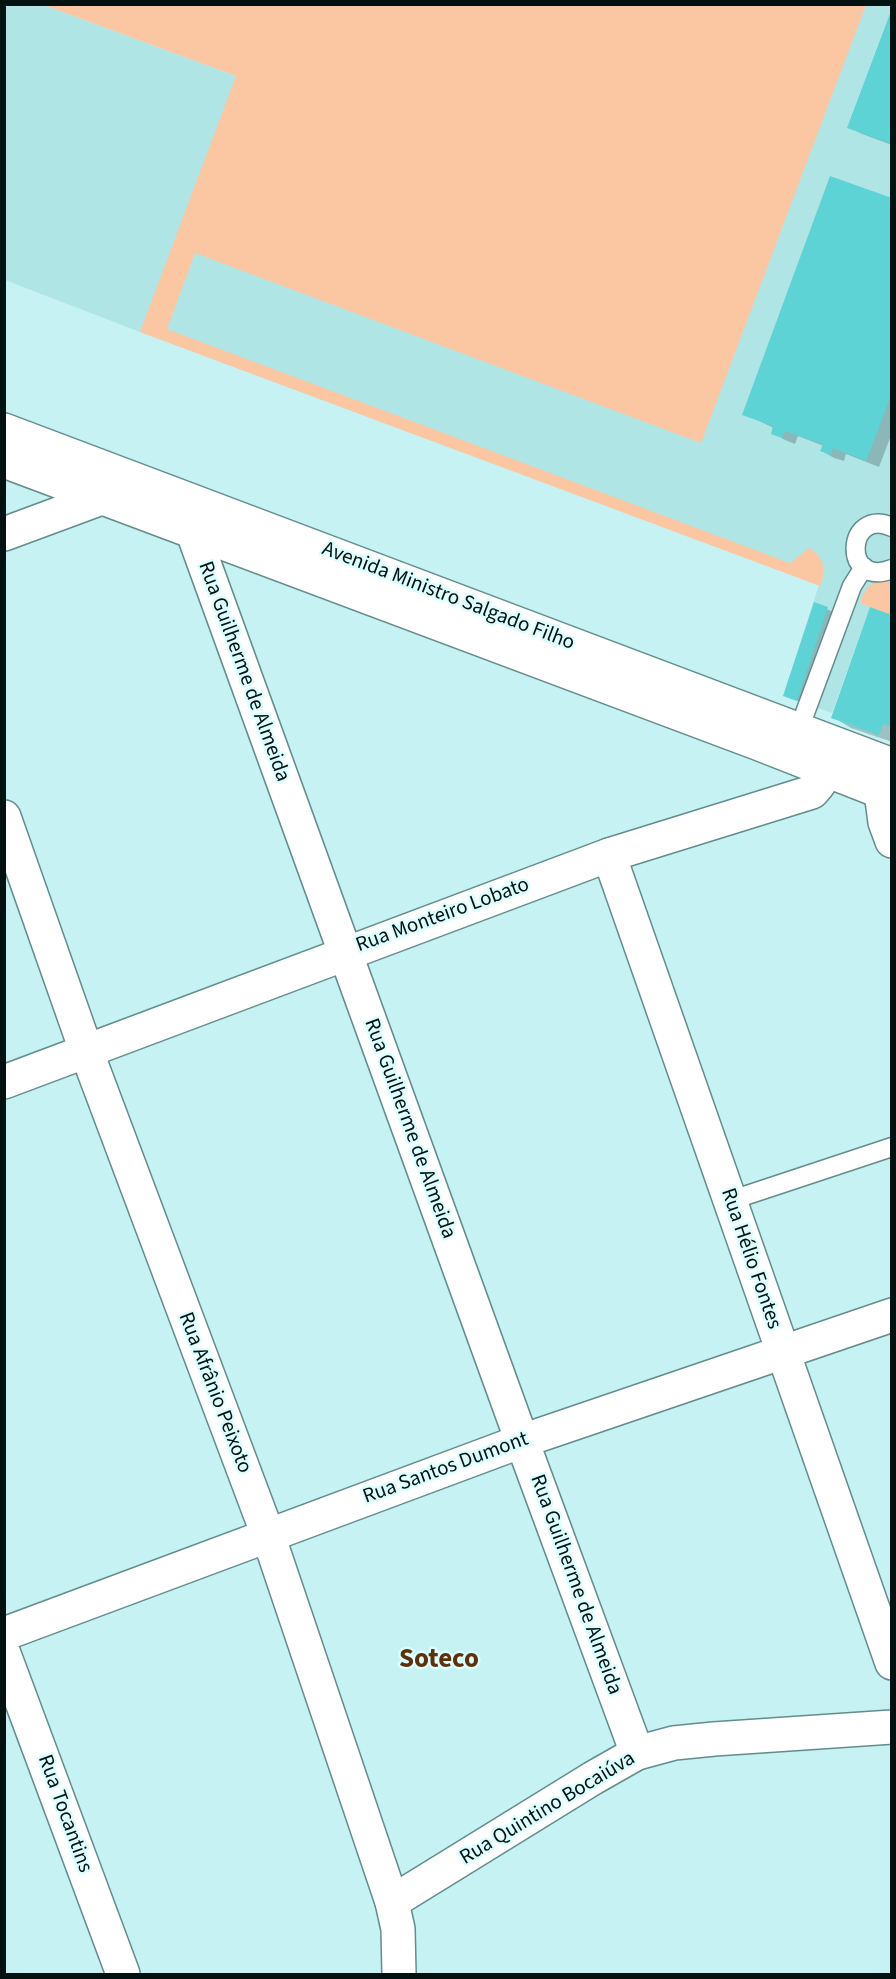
<!DOCTYPE html>
<meta charset="utf-8">
<style>
body{margin:0}
#map{position:relative;width:896px;height:1979px;overflow:hidden;background:#c6f2f3;font-family:"Source Sans 3",sans-serif}
canvas{display:block}
.frame{position:absolute;inset:0;border:6px solid #031111;pointer-events:none}
</style>
<div id="map">
<canvas width="896" height="1979"></canvas>
<div class="frame"></div>
</div>
<script>
const g = document.querySelector('canvas').getContext('2d');
g.lineJoin = 'round';
function fill(path, color) { g.fillStyle = color; g.fill(path, 'evenodd'); }
function strokePath(path, color, width, dash) { g.strokeStyle = color; g.lineWidth = width; g.lineCap = dash ? 'butt' : 'round'; g.setLineDash(dash || []); g.stroke(path); }
function write(font, color, halo, rows, align = 'center') {
  g.font = font + ' "Source Sans 3",sans-serif'; g.lineWidth = 5; g.setLineDash([]); g.textBaseline = 'middle'; g.strokeStyle = halo; g.fillStyle = color; for (const [text, x, y, turn = 0] of rows) {
    g.save(); g.translate(x, y); g.rotate((+turn || 0) * Math.PI / 180); g.textAlign = isNaN(turn) ? turn : align; if (halo) g.strokeText(text, 0, 0); g.fillText(text, 0, 0); g.restore();
  }
}
fill(new Path2D(`
 M 4,5 L 44,5 L 236,76 L 263,5 L 891,5 L 891,615 L 870,607 L 832,713 L 783,696 L 819,585 L 140,332 L 5,280 Z`), '#b0e5e6');
fill(new Path2D(`
 M 44,5 L 866,5 L 701,443 L 195,253 L 167,329 L 790,563 L 809,548 C 824,557 827,570 820,586 L 140,332 L 236,76 Z
 M 891,576 L 891,615 L 860,603 C 865,586 875,579 891,576 Z`), '#fbc7a3');
fill(new Path2D(`
 M 892,14 L 892,145 L 862,134 L 849,127 Z
 M 892,200 L 892,433 L 879,467 L 846,454 L 844,461 L 834,458 L 822,451 L 824,446 L 798,436 L 795,444 L 785,440 L 773,433 L 774,428 L 744,414 Z
 M 815,604 L 840,615 L 810,706 L 785,695 Z
 M 892,617 L 892,742 L 851,728 L 833,717 Z`), '#0003');
fill(new Path2D(`
 M 891,11 L 892,11 L 892,144 L 847,128 Z
 M 830,176 L 892,198 L 892,393 L 866,461 L 833,448 L 831,455 L 820,451 L 823,444 L 785,431 L 782,438 L 771,434 L 773,426 L 742,415 Z
 M 814,602 L 828,607 L 797,701 L 783,696 Z
 M 870,607 L 892,615 L 892,727 L 883,724 L 879,735 L 831,718 Z`), '#5dd3d6');
const lane = new Path2D(`
 M 892,527 C 846,506 841,589 892,569
 M 799,729 L 852,586 L 864,567
 M 729,1201 L 892,1147`);
const street = new Path2D(`
 M 199,511 L 192,530 L 522,1441 L 637,1753
 M 4,534 L 104,497 L 110,481
 M 887,767 L 881,792 L 885,822 L 892,841
 M 4,817 L 87,1053 L 268,1535 L 392,1902
 M 609,855 L 892,1663
 M 4,1634 L 522,1441 L 892,1315
 M 4,1654 L 123,1974`);
const secondary = new Path2D(`
 M 4,430 L 892,765
 M 4,461 L 757,743 L 892,796
 M 4,1082 L 609,855 L 812,792 C 826,777 830,769 822,749
 M 399,1974 L 398,1929 L 392,1902 L 593,1778 L 637,1753 L 674,1743 L 714,1739 L 892,1727`);
strokePath(lane, '#638c8d', 21);
strokePath(street, '#638c8d', 36);
strokePath(secondary, '#638c8d', 36);
strokePath(lane, '#fff', 18);
strokePath(street, '#fff', 33);
strokePath(secondary, '#fff', 33);
write('21px', '#031111', '#dbfefe', [
 ["Avenida Ministro Salgado Filho",448,597,21],
 ["Rua Guilherme de Almeida",243,672,70],
 ["Rua Monteiro Lobato",443,916,-20],
 ["Rua Guilherme de Almeida",409,1129,70],
 ["Rua Hélio Fontes",750,1259,71],
 ["Rua Afrânio Peixoto",214,1393,69],
 ["Rua Santos Dumont",446,1469,-20],
 ["Rua Guilherme de Almeida",575,1585,70],
 ["Rua Quintino Bocaiúva",548,1809,-31],
 ["Rua Tocantins",64,1814,70]
]);
write('bold 27px', '#5e310c', '#dbfefe', [
 ["Soteco",439,1661]
]);
</script>
